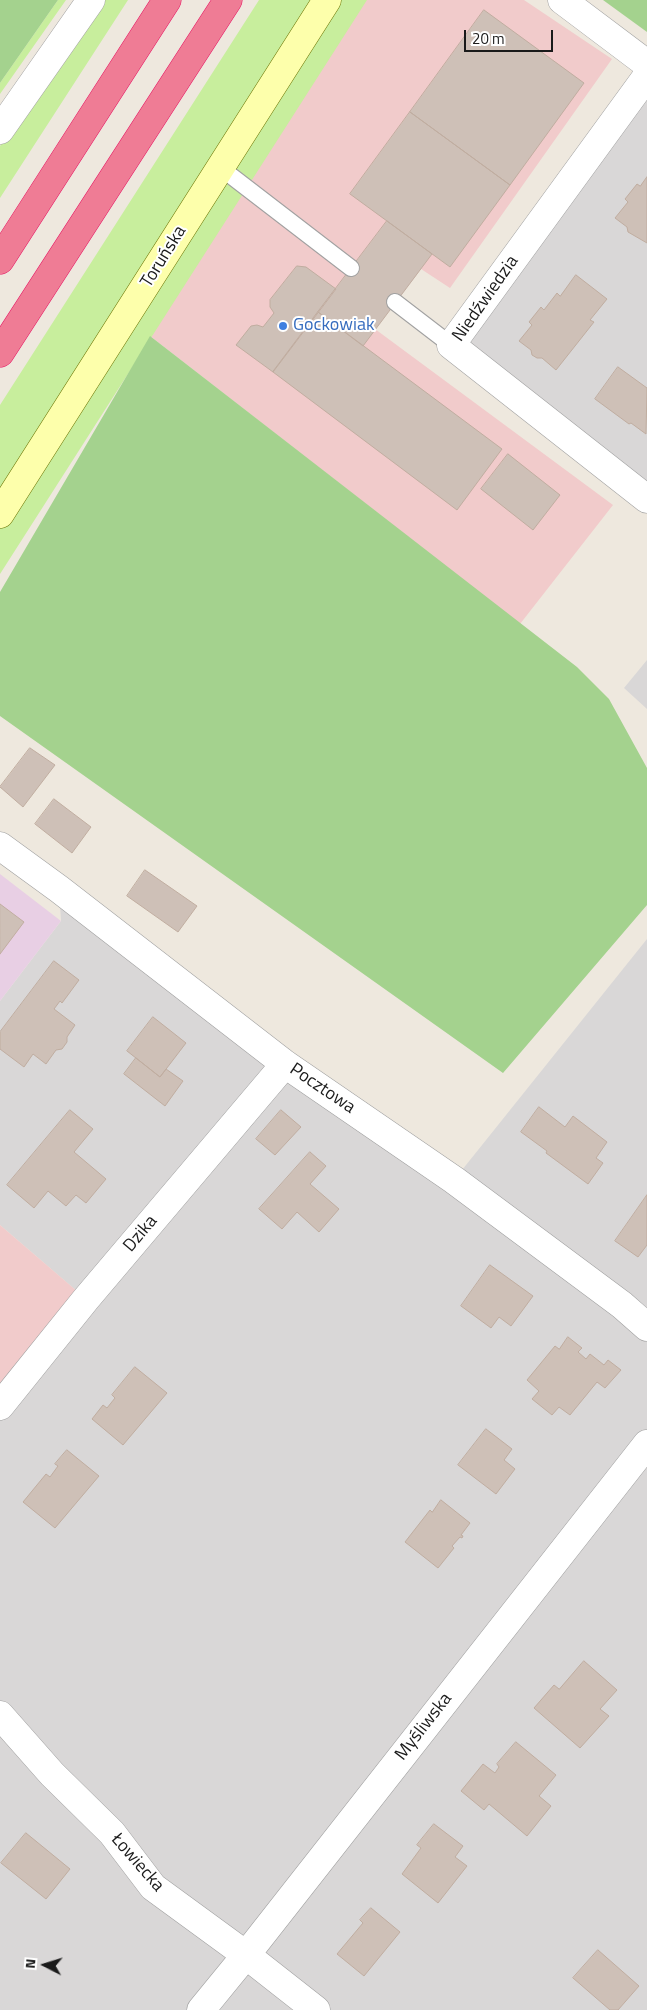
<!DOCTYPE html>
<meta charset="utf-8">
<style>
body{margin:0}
#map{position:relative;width:647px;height:2010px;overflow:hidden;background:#eee8de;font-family:"Titillium Web",sans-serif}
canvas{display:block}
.north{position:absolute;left:20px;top:1940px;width:50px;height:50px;-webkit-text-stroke:4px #fff;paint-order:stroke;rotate:275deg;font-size:14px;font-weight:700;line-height:20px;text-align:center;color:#1a1a1a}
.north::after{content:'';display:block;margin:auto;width:18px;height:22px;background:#1a1a1a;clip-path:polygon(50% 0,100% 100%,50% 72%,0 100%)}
.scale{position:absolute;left:464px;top:30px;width:89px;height:22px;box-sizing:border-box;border:2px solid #1a1a1a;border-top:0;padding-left:6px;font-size:15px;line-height:18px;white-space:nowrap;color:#1a1a1a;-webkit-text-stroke:4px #fff;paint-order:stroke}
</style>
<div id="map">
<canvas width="647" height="2010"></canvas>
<div class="north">N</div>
<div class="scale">20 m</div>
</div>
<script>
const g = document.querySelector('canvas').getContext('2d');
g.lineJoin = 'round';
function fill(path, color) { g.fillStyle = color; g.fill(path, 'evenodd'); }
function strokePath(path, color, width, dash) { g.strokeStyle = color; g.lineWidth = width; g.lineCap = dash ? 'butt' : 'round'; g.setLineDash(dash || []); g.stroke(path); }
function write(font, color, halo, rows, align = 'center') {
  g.font = font + ' "Titillium Web",sans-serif'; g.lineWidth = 4; g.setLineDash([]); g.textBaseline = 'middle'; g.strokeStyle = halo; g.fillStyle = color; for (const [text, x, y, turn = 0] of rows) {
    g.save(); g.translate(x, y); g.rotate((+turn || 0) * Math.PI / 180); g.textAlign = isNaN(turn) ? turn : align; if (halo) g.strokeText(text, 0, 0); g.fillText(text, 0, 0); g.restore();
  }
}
fill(new Path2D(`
 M 647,76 L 647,499 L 451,345 Z
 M 647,660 L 647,709 L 624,688 Z
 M 59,889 L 454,1180 L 647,939 L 647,2010 L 0,2010 L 0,1406 L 86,1299 L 0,1225 L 0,1001 L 61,921 Z`), '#d9d7d7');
fill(new Path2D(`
 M 359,0 L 524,0 L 612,59 L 450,288 L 421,269 L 375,329 L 613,505 L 520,624 L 150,336 Z
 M 0,1225 L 78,1292 L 0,1384 Z`), '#f1cbcb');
fill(new Path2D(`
 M 0,874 L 61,921 L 0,1001 Z`), '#e8cfe4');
fill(new Path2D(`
 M 58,0 L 66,0 L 0,94 L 0,83 Z
 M 101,0 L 128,0 L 0,198 L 0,146 Z
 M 259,0 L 367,0 L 0,574 L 0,405 Z`), '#c8ee9d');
fill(new Path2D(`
 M 0,0 L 58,0 L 0,83 Z
 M 603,0 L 647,0 L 647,32 Z
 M 150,336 L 577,667 L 609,699 L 647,768 L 647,905 L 503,1073 L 0,716 L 0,592 Z`), '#a4d28e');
const building = new Path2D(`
 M 484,10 L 584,83 L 510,185 L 410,112 Z
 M 410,112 L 510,185 L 450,267 L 350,194 Z
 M 647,177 L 647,243 L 628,232 L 627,227 L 615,218 L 628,202 L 625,199 L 637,184 L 640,186 Z
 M 387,221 L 432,254 L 363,346 L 318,312 Z
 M 297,266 L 306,267 L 336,289 L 273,372 L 236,345 L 251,326 L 257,325 L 263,327 L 274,313 L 270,307 L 270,300 Z
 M 576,275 L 607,299 L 590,320 L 594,322 L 556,370 L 542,358 L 537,358 L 532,355 L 531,350 L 519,341 L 532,325 L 529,322 L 541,307 L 544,310 L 557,293 L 560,296 Z
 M 318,312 L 502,449 L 457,510 L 273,372 Z
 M 618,367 L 647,388 L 646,434 L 631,423 L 629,424 L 595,399 Z
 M 508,454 L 560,495 L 533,530 L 481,489 Z
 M 30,748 L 55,765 L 23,807 L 0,787 Z
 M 54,799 L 91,827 L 72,853 L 35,824 Z
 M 145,870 L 197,906 L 178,932 L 127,896 Z
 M 0,904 L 24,922 L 0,954 Z
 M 54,961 L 79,980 L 62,1003 L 60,1001 L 54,1009 L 75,1025 L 67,1037 L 67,1042 L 62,1049 L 56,1050 L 46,1064 L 33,1054 L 24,1067 L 0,1049 L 0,1032 Z
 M 153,1017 L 186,1043 L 160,1077 L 127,1051 Z
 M 136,1058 L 160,1077 L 166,1069 L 183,1081 L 165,1106 L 124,1074 Z
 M 539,1107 L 565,1127 L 573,1116 L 607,1142 L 596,1158 L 603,1163 L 588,1184 L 546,1153 L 547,1151 L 521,1132 Z
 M 70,1110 L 93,1129 L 74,1152 L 106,1179 L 86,1203 L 76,1195 L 66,1206 L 48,1191 L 34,1208 L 7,1185 Z
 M 281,1110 L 301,1127 L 275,1155 L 256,1139 Z
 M 310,1152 L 326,1166 L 310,1184 L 339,1209 L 319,1232 L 297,1212 L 282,1229 L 259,1209 Z
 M 647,1195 L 647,1245 L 638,1257 L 615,1241 Z
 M 490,1265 L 533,1296 L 511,1326 L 499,1317 L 491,1328 L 461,1306 Z
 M 568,1337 L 582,1348 L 578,1352 L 586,1359 L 590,1354 L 604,1365 L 608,1360 L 621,1370 L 605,1388 L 597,1382 L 570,1415 L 559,1407 L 552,1415 L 532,1399 L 539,1391 L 527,1380 L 555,1346 L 559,1349 Z
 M 135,1367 L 167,1393 L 123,1445 L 92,1419 L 103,1405 L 107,1408 L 115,1398 L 112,1395 Z
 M 486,1429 L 512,1449 L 504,1460 L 515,1469 L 496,1494 L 458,1465 Z
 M 67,1450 L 99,1476 L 55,1528 L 23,1502 L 46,1474 L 50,1477 L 58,1466 L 55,1464 Z
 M 441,1500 L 470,1523 L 461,1535 L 463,1536 L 462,1538 L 460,1537 L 452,1546 L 454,1548 L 438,1568 L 405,1542 L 430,1510 L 432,1512 Z
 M 584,1661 L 617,1690 L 600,1709 L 609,1716 L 580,1748 L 534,1708 L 554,1685 L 559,1689 Z
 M 516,1742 L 556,1775 L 539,1796 L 551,1806 L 527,1836 L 489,1804 L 484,1810 L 461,1791 L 483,1764 L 495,1773 L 499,1767 L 497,1764 Z
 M 434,1824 L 463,1846 L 455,1857 L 467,1866 L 438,1903 L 402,1874 L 421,1848 L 417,1845 Z
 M 26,1833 L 70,1869 L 46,1899 L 1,1863 Z
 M 371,1908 L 400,1932 L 364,1976 L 337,1954 L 363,1923 L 360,1920 Z
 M 598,1950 L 639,1986 L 618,2010 L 610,2010 L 573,1978 Z`);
fill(building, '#cec0b7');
strokePath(building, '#c0ada0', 1);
const lane = new Path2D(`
 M 221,168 L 351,268
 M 395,302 L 451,345`);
const street = new Path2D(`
 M 562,0 L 647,64
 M 647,76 L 451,345 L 647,499
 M 0,130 L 91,0
 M 0,846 L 59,889 L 285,1064 L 454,1180 L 622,1305 L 647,1327
 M 0,1406 L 86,1299 L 285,1064
 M 0,1715 L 52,1774 L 112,1833 L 153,1887 L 246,1955 L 316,2010
 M 201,2010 L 246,1955 L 647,1444`);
const secondary = new Path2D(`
 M 0,514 L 327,0`);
const highway = new Path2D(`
 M 0,260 L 167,0
 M 0,353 L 228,0`);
strokePath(lane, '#a1a1a1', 18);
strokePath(street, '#a1a1a1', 29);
strokePath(secondary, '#6a7300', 29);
strokePath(highway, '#e51261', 29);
strokePath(lane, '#fff', 16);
strokePath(street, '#fff', 28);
strokePath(secondary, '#fdffab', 28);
strokePath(highway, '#ef7c95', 28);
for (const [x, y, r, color] of [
 [283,326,5,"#3f7fe0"]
]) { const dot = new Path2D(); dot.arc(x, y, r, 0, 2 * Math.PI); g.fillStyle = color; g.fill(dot); strokePath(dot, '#fff', 2); }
write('18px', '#1a1a1a', '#fff', [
 ["Toruńska",164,257,-58],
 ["Niedźwiedzia",486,299,-55],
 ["Pocztowa",322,1089,34],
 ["Dzika",141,1234,-50],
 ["Myśliwska",424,1727,-52],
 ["Łowiecka",137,1863,49]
]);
write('18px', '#366cbe', '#fff', [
 ["Gockowiak",293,326]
], 'left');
</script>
